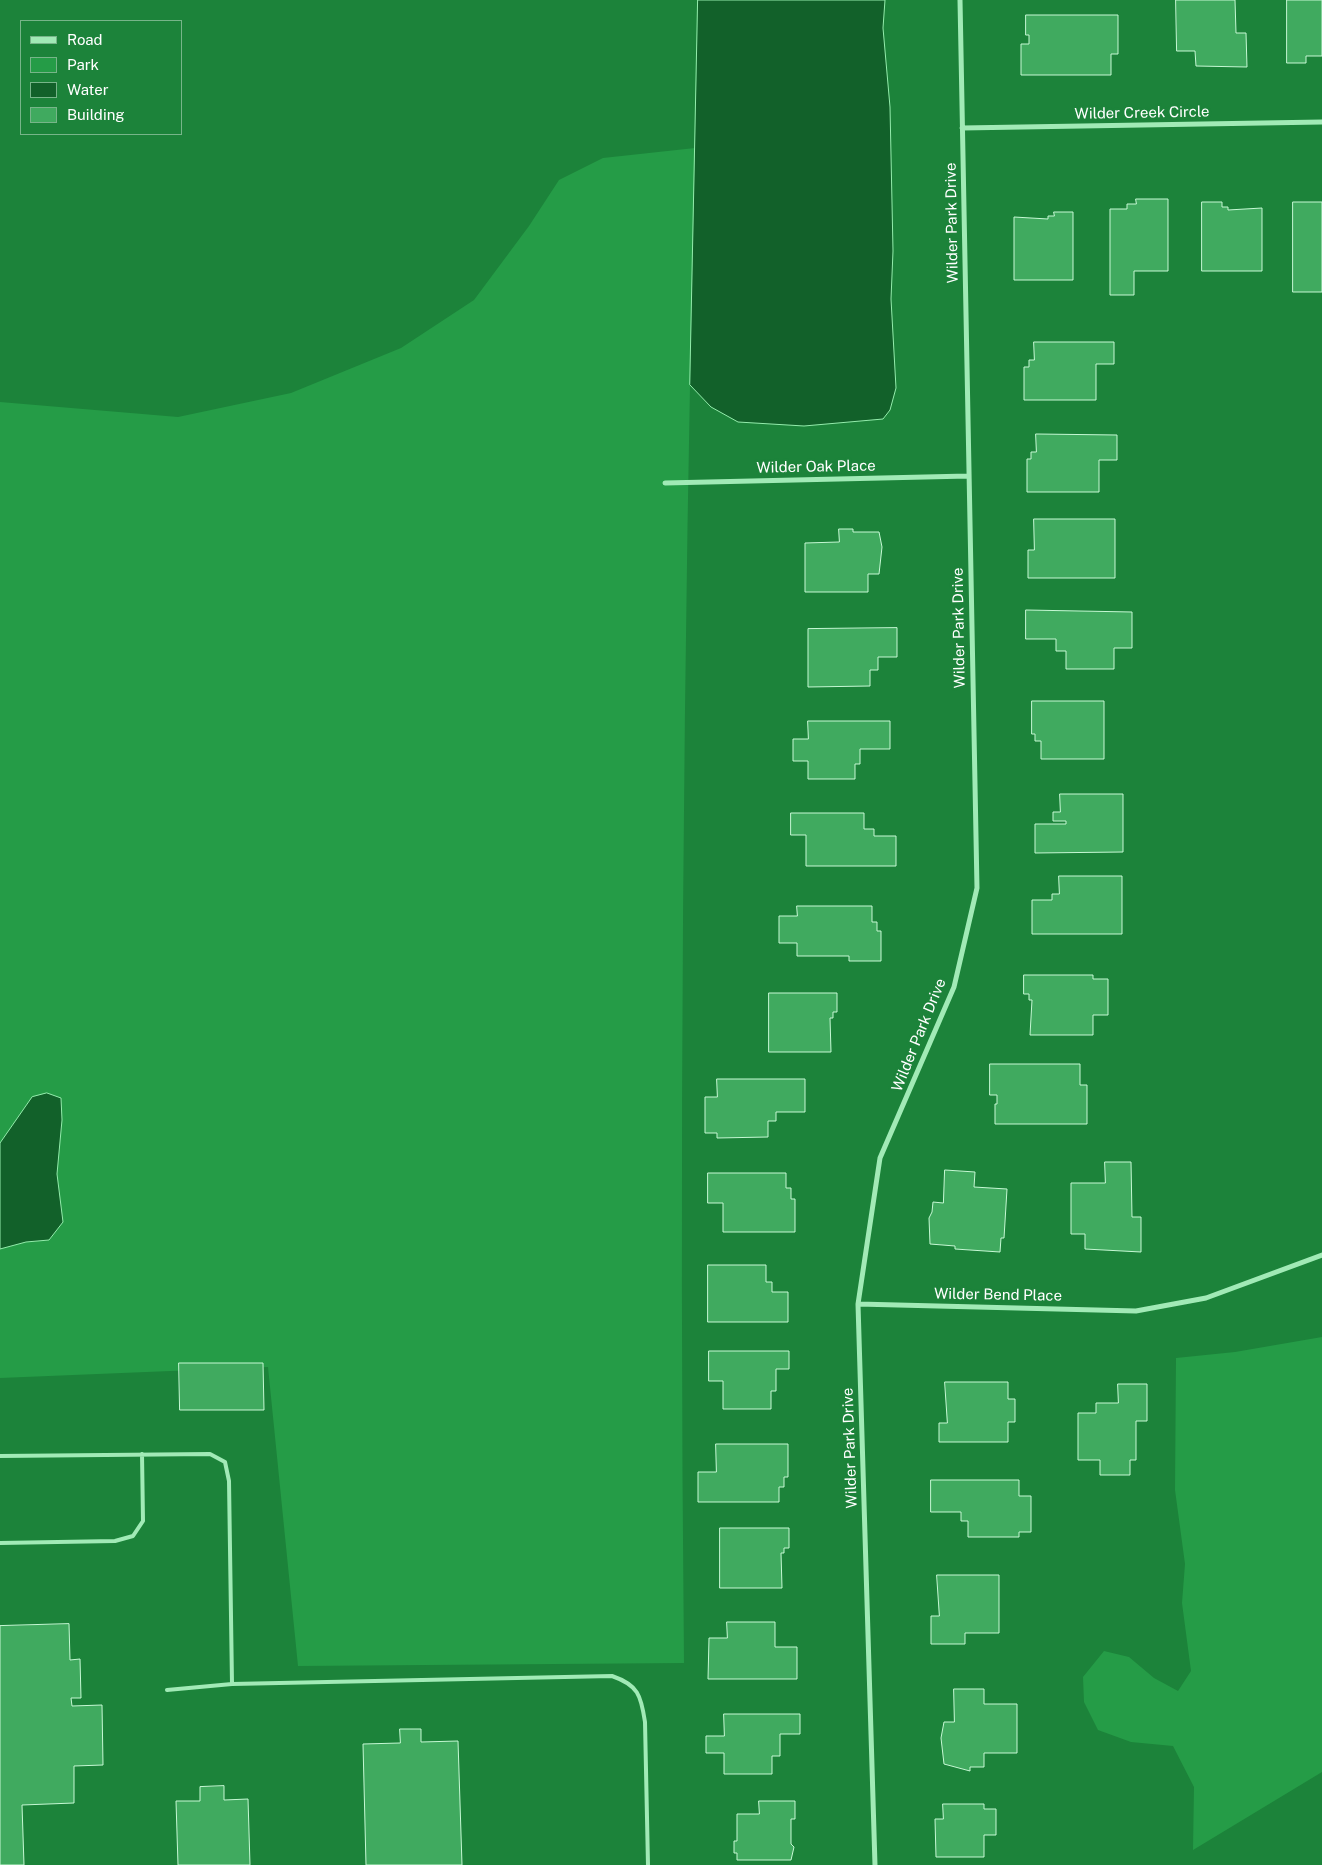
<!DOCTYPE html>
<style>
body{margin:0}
#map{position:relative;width:1322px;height:1865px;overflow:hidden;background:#1c833a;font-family:"Public Sans",sans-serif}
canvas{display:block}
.legend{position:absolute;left:20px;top:20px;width:162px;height:115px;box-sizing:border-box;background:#1c833a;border:1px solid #77b589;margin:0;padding:6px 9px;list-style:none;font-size:15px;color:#fff}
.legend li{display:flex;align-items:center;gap:10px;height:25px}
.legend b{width:25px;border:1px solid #77b589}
</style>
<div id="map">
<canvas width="1322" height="1865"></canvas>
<ul class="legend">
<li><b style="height:6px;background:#a1eab6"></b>Road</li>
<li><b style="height:14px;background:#259c47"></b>Park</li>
<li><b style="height:14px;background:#12612a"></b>Water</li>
<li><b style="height:14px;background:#40aa5f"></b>Building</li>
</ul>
</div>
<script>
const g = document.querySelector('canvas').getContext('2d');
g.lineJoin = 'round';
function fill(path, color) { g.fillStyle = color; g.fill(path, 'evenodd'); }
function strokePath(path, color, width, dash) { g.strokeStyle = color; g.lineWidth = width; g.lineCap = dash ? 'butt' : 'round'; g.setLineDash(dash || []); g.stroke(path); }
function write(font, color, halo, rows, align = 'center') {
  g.font = font + ' "Public Sans",sans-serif'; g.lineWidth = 5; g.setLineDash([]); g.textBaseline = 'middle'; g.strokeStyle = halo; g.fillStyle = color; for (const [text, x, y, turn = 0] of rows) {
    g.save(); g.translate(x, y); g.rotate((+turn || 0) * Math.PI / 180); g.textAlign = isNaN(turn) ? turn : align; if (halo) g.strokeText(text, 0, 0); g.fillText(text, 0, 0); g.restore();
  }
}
fill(new Path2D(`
 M 695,148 C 683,653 679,1158 684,1663 L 298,1666 L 268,1367 L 0,1378 L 0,1249 L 26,1242 L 49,1240 L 63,1222 L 57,1174 L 62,1120 L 61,1098 L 32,1097 L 0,1143 L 0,402 L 178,417 L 291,393 L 401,348 L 474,300 L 529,226 L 559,180 L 603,158 Z
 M 1322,1337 L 1322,1772 L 1193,1850 L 1194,1787 L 1173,1746 L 1131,1742 L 1098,1730 L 1084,1702 L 1083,1677 L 1104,1651 L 1129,1657 L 1154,1678 L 1178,1691 L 1191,1671 L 1182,1603 L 1185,1564 L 1175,1490 L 1176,1358 L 1235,1352 Z`), '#259c47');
const water = new Path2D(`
 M 698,0 L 885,0 L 883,28 L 890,107 L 893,251 L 891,299 L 896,388 L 890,410 L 883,419 L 804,426 L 738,422 L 711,407 L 690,385 Z
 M 47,1093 L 61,1098 L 62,1120 L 57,1174 L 63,1222 L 49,1240 L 26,1242 L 0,1249 L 0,1143 L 32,1097 Z`);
fill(water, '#12612a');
strokePath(water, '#94ecac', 1);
const building = new Path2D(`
 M 1176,0 L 1235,0 L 1236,33 L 1246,33 L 1247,67 L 1196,66 L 1195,51 L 1177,51 Z
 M 1287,0 L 1322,0 L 1322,56 L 1306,56 L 1306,63 L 1287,63 Z
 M 1026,15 L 1118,15 L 1118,54 L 1111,54 L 1111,75 L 1021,75 L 1021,44 L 1029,44 L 1029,35 L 1026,35 Z
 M 1136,199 L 1168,199 L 1168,271 L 1134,271 L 1134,295 L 1110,295 L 1110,209 L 1127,209 L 1127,204 L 1136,204 Z
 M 1202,202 L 1222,202 L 1222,207 L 1228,207 L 1228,210 L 1262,208 L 1262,271 L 1202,271 Z
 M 1293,202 L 1322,202 L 1322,292 L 1293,292 Z
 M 1054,212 L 1073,212 L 1073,280 L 1014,280 L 1014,217 L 1048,219 L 1048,216 L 1054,216 Z
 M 1034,342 L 1114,342 L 1114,364 L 1096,364 L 1096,400 L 1024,400 L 1024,367 L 1029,367 L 1029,360 L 1034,360 Z
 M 1036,434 L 1117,435 L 1117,460 L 1099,460 L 1099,492 L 1027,492 L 1027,459 L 1031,459 L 1031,452 L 1036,452 Z
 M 1034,519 L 1115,519 L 1115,578 L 1028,578 L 1028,550 L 1034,550 Z
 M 839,529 L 853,529 L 853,532 L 879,532 L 882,547 L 879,574 L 868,574 L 868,592 L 805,592 L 805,543 L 839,542 Z
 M 1026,610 L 1132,612 L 1132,648 L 1114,648 L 1114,669 L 1066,669 L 1066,651 L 1056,651 L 1056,639 L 1026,639 Z
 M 897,628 L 897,657 L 878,657 L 878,670 L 870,670 L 870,686 L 808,687 L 808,629 Z
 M 1032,701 L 1104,701 L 1104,759 L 1041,759 L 1041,741 L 1035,741 L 1035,734 L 1032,734 Z
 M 808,721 L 890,721 L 890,749 L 860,749 L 860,764 L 855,764 L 855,779 L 808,779 L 808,761 L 793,761 L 793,739 L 808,739 Z
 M 1060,794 L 1123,794 L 1123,852 L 1035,853 L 1035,824 L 1066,824 L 1066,821 L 1053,821 L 1053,812 L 1060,812 Z
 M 791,813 L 864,813 L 864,829 L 874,829 L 874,836 L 896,836 L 896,866 L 806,866 L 806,835 L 791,835 Z
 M 1059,876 L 1122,876 L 1122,934 L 1032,934 L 1032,900 L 1052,900 L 1052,894 L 1059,894 Z
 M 797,906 L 872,906 L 872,922 L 877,922 L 877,931 L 881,931 L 881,961 L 849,961 L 849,956 L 797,956 L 797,943 L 779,943 L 779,916 L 797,916 Z
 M 1024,975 L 1093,975 L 1093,979 L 1108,979 L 1108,1015 L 1093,1015 L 1093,1035 L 1030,1035 L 1032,1000 L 1029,1000 L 1029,994 L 1024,994 Z
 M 769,993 L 837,993 L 837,1012 L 833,1012 L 833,1018 L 830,1018 L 831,1052 L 769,1052 Z
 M 990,1064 L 1080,1064 L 1080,1085 L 1087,1085 L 1087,1124 L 995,1124 L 995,1104 L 997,1104 L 997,1095 L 990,1095 Z
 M 717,1079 L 805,1079 L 805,1112 L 776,1112 L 776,1121 L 768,1121 L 768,1137 L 717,1138 L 717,1133 L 705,1133 L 705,1097 L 717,1097 Z
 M 1105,1162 L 1131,1162 L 1132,1217 L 1141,1217 L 1141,1252 L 1085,1249 L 1085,1234 L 1071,1234 L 1071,1183 L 1105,1183 Z
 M 945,1170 L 975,1172 L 974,1187 L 1007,1189 L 1004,1238 L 1001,1238 L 1000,1252 L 955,1249 L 955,1246 L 930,1244 L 929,1218 L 932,1212 L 933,1202 L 943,1203 Z
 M 708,1173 L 786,1173 L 786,1188 L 791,1188 L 791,1199 L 795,1199 L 795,1232 L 723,1232 L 723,1203 L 708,1203 Z
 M 708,1265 L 766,1265 L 766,1282 L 772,1282 L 772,1292 L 788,1292 L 788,1322 L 708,1322 Z
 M 709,1351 L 789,1351 L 789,1369 L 776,1369 L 776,1391 L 771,1391 L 771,1409 L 723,1409 L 723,1381 L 709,1381 Z
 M 179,1363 L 263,1363 L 264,1410 L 180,1410 Z
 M 945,1382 L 1008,1382 L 1008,1399 L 1015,1399 L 1015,1422 L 1008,1422 L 1008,1442 L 939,1442 L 939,1423 L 947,1423 Z
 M 1118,1384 L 1147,1384 L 1147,1421 L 1136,1421 L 1136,1460 L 1130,1460 L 1130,1475 L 1100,1475 L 1100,1460 L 1078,1460 L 1078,1413 L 1096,1413 L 1096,1403 L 1118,1403 Z
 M 716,1444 L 788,1444 L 788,1477 L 784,1477 L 784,1487 L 779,1487 L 779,1502 L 698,1502 L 698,1472 L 716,1472 Z
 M 931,1480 L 1019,1480 L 1019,1496 L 1031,1496 L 1031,1532 L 1019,1532 L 1019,1537 L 968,1537 L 968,1521 L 961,1521 L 961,1512 L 931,1512 Z
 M 720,1528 L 789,1528 L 789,1548 L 784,1548 L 784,1553 L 781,1553 L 782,1588 L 720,1588 Z
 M 937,1575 L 999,1575 L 999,1633 L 965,1633 L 965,1644 L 931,1644 L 931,1616 L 939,1616 Z
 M 727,1622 L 775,1622 L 775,1647 L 797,1647 L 797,1679 L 708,1679 L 709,1638 L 727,1638 Z
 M 69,1624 L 70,1660 L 80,1659 L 81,1698 L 71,1698 L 72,1706 L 102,1705 L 103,1765 L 74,1766 L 74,1803 L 22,1805 L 24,1865 L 0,1865 L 0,1626 Z
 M 954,1689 L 984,1689 L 984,1704 L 1017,1704 L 1017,1753 L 984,1753 L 984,1767 L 970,1767 L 970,1771 L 944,1764 L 941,1738 L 944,1722 L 954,1722 Z
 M 724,1714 L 800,1714 L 800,1734 L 780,1734 L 780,1756 L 772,1756 L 772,1774 L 724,1774 L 724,1753 L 706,1753 L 706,1736 L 724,1736 Z
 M 400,1729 L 421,1729 L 421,1742 L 458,1741 L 462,1865 L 366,1865 L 363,1744 L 400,1743 Z
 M 224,1786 L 224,1800 L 248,1799 L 250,1865 L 178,1865 L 176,1801 L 200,1801 L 200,1787 Z
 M 759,1801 L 795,1801 L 795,1819 L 791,1819 L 791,1844 L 794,1847 L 791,1860 L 737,1860 L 737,1853 L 734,1853 L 734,1841 L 737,1841 L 737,1814 L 759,1814 Z
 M 943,1804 L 984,1804 L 984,1809 L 996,1809 L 996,1835 L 984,1835 L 984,1857 L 936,1857 L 935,1819 L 943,1819 Z`);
fill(building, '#40aa5f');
strokePath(building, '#c6f8d4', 1);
strokePath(new Path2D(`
 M 0,1456 L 210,1454 L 225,1462 L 229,1481 L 232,1684
 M 0,1543 L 115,1541 L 133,1536 L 143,1521 L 142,1454
 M 167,1690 L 232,1684 L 612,1676 C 638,1685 641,1695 645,1722 L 648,1865`), '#a1eab6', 4);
strokePath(new Path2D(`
 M 962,128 L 1322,122
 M 665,483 L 968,476
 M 858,1304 L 1136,1311 L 1206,1298 L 1322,1255
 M 875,1865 L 858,1304 L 880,1158 L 954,987 L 977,888 L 960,0`), '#a1eab6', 5);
write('15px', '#fff', '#1c833a', [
 ["Wilder Creek Circle",1142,113,-1],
 ["Wilder Park Drive",952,223,-91],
 ["Wilder Oak Place",816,467,-1],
 ["Wilder Park Drive",959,628,-91],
 ["Wilder Park Drive",919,1035,-68],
 ["Wilder Bend Place",998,1295,1],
 ["Wilder Park Drive",850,1448,-92]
]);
</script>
